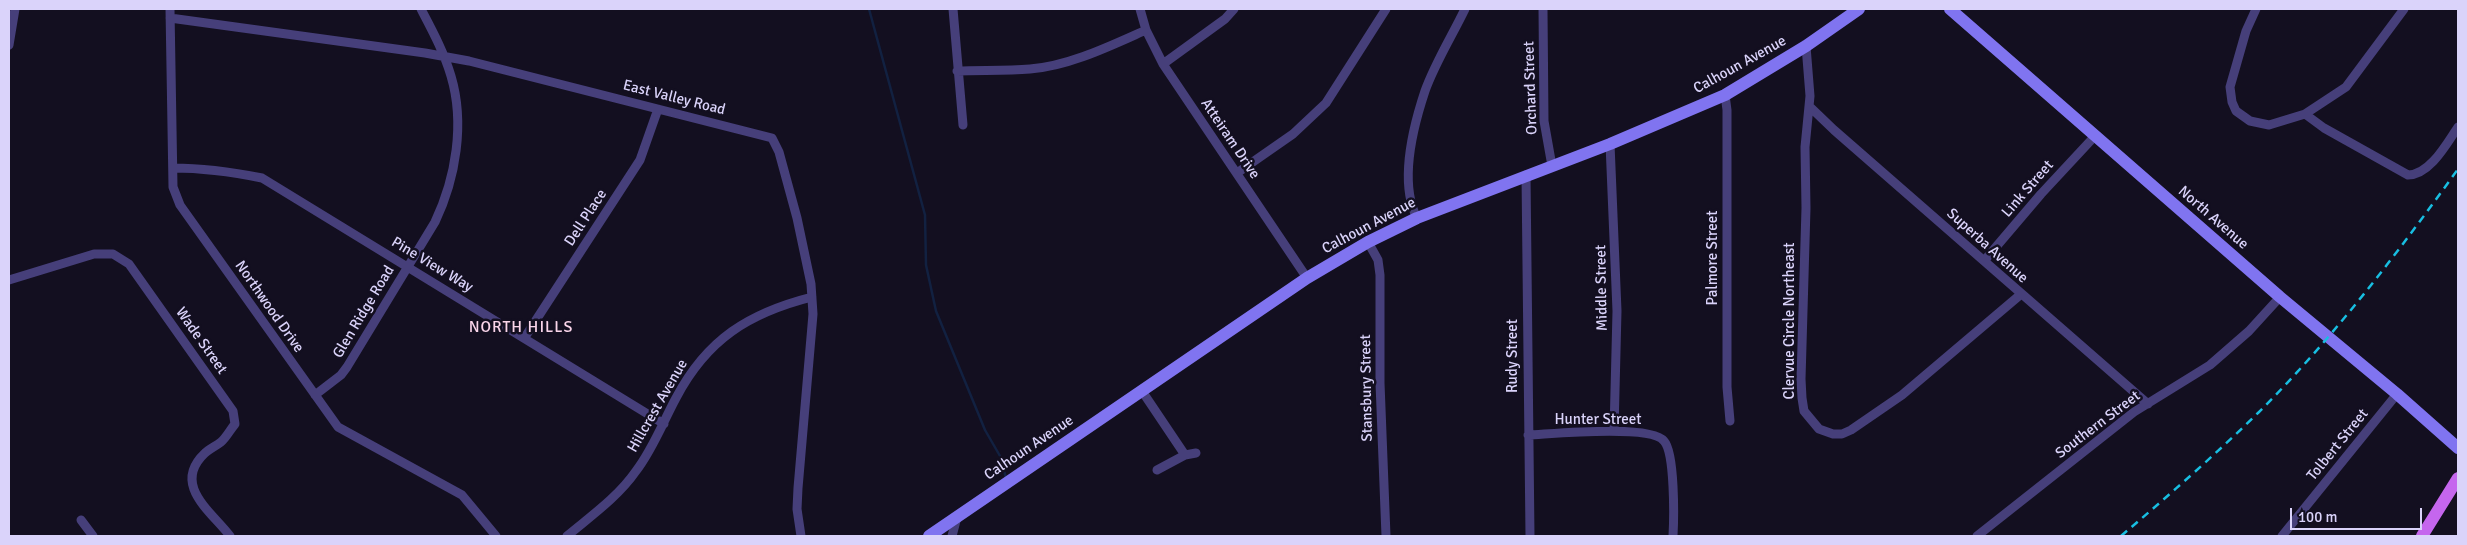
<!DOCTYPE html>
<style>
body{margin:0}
#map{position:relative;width:2467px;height:545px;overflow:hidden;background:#130f20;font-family:Signika,sans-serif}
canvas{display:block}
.frame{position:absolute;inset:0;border:10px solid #dad3fa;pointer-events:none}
.scale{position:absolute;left:2290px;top:508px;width:132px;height:22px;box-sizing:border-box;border:2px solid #dad3fa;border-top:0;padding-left:6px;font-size:15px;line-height:18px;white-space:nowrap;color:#dad3fa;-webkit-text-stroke:4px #130f20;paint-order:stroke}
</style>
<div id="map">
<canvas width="2467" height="545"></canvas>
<div class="frame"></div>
<div class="scale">100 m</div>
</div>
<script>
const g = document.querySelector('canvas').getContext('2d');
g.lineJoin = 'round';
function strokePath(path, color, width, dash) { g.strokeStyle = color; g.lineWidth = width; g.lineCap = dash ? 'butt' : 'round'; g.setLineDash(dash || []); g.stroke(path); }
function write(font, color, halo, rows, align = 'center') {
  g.font = font + ' Signika,sans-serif'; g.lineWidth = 5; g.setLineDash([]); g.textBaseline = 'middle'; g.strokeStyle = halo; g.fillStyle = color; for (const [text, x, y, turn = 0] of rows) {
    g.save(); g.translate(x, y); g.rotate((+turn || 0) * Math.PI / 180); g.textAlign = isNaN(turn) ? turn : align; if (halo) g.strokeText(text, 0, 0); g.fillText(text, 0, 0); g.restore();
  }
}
strokePath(new Path2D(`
 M 869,9 L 925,215 L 926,265 L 936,311 L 985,430 L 1000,456 L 1006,478`), '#122141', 2.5);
strokePath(new Path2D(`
 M 170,9 L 173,187 L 180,205 L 338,427 L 462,495 L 496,536
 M 953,9 L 963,125
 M 1140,9 L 1146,30 L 1163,64 L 1307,278
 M 1543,9 L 1544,121 L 1552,166
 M 2256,9 L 2246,31 L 2230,87 L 2232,102 L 2236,111 L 2250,121 L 2269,125 L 2305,114 L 2346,87 L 2404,9
 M 170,18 L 425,53 L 469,61 L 772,138 L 779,152 L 797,218 L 811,284 L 813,314 L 798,488 L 797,509 L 801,536
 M 9,45 L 15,9
 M 1806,46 L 1810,96 L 1805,147 L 1806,208 L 1801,379 L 1802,398 L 1804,411 L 1819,429 L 1833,434 L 1842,434 L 1851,430 L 1902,395 L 2020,295
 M 1163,64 L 1225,19 L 1234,9
 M 957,71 C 981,70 1006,71 1030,69 C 1069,66 1110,46 1146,30
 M 1725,95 L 1727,110 L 1727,387 L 1730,421
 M 1809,106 L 1834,130 L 2148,404
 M 2305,114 L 2324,128 L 2408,175 C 2430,175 2447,143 2458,127
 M 1610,144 L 1617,311 L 1614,431
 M 173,168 C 203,168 232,172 262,178 L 664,424
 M 1237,173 L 1293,134 L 1326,103 L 1386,9
 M 1526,175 L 1530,536
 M 1417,218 C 1399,183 1413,127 1425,91 C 1435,63 1452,36 1465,9
 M 1368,242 L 1378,260 L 1380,275 L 1380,383 L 1386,536
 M 1984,261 L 2041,194 L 2094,137
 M 9,280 L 94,254 L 113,254 L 129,264 L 233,411 L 235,424 C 230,430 226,438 221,442 C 216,446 209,449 205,453 C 171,485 212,512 230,536
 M 525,337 L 640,160 L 658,109
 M 1142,391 L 1185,455
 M 315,395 L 341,375 L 347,367 L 435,222 C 456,178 465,123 451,76 C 444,52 432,30 421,9
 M 1528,435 C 1552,434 1651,424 1664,441 C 1675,453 1674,518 1673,536
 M 1157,470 L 1185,455 L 1196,453
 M 81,520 L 93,536
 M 567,536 C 591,516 618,497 636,471 C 653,449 663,422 676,398 C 707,339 749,313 812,297
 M 952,536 L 957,517
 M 1977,536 L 2134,412 L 2210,365 L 2249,331 L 2280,297
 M 2282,536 L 2397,394`), '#463f7a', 9);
strokePath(new Path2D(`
 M 1950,9 L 2280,297 L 2397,394 L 2458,448
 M 929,536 L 1307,278 L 1368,242 L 1417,218 L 1610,144 L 1725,95 L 1806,46 L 1859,9`), '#8074f0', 12);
strokePath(new Path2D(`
 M 2422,536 L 2458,478`), '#c566ee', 12);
strokePath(new Path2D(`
 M 2121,536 C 2168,496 2215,455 2259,412 C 2333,338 2397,254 2458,169`), '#18bee1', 2.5, [8, 6]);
write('15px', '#dad3fa', '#130f20', [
 ["Calhoun Avenue",1740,65,-29],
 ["Orchard Street",1531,88,-92],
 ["East Valley Road",674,98,14],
 ["Atteiram Drive",1230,139,56],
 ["Link Street",2028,189,-49],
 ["Dell Place",586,218,-57],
 ["North Avenue",2213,218,41],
 ["Calhoun Avenue",1369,226,-28],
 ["Superba Avenue",1987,246,42],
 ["Palmore Street",1713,258,-90],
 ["Pine View Way",432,265,31],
 ["Middle Street",1602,288,-91],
 ["Northwood Drive",269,307,55],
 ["Glen Ridge Road",364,312,-59],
 ["Clervue Circle Northeast",1790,321,-90],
 ["Wade Street",201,341,55],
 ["Rudy Street",1513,356,-90],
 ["Stansbury Street",1367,388,-91],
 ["Hillcrest Avenue",658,406,-60],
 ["Hunter Street",1598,420],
 ["Southern Street",2098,425,-37],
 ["Tolbert Street",2338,445,-51],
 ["Calhoun Avenue",1029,448,-34]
]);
g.letterSpacing = '1px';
write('16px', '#fad5ea', '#130f20', [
 ["NORTH HILLS",521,328]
]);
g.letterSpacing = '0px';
</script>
